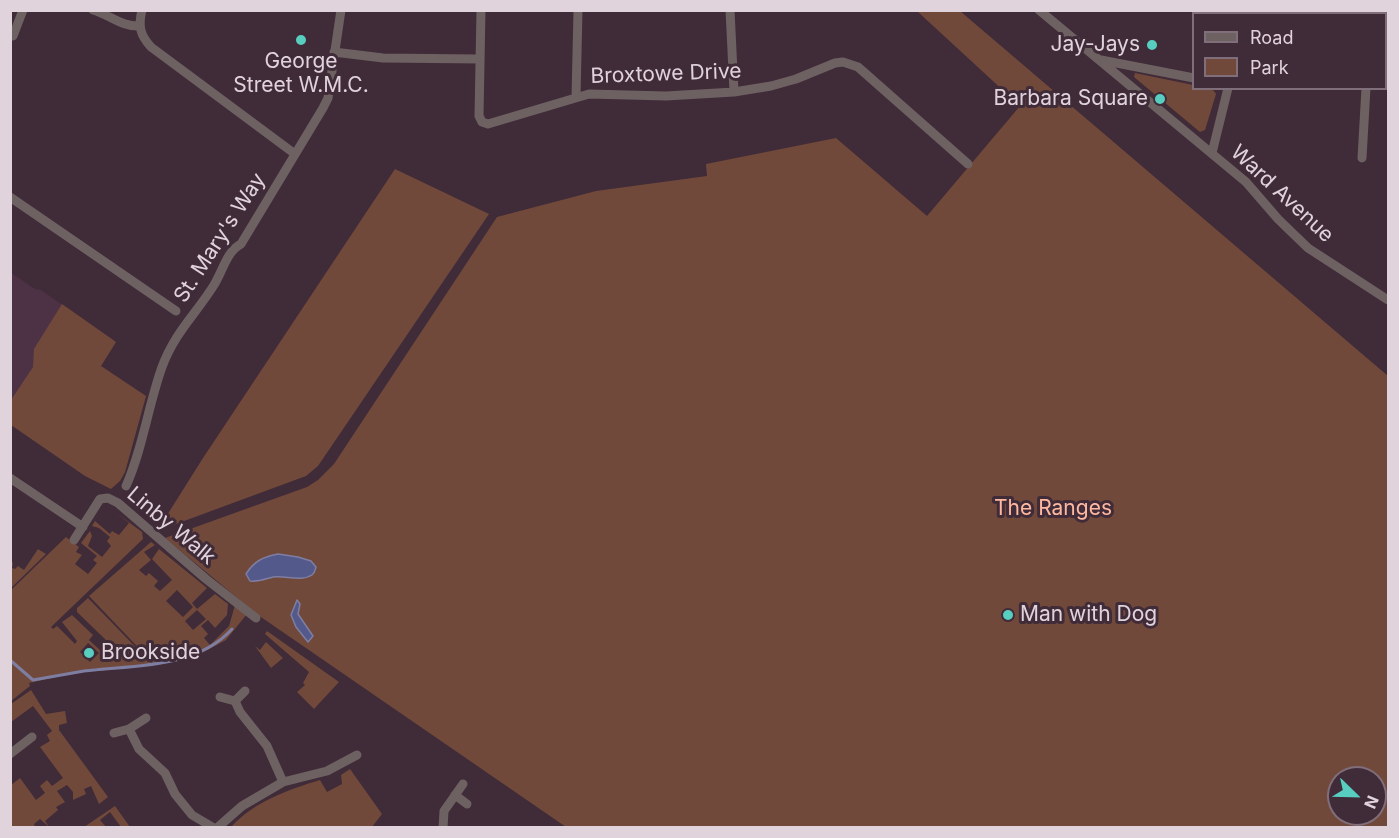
<!DOCTYPE html>
<style>
body{margin:0}
#map{position:relative;width:1399px;height:838px;overflow:hidden;background:#402b39;font-family:Inter,sans-serif}
canvas{display:block}
.frame{position:absolute;inset:0;border:12px solid #e1d3dc;pointer-events:none}
.legend{position:absolute;left:1192px;top:12px;width:195px;height:78px;box-sizing:border-box;background:#402b39;border:2px solid #806e7a;margin:0;padding:8px 10px;list-style:none;font-size:18px;color:#e1d3dc}
.legend li{display:flex;align-items:center;gap:12px;height:30px}
.legend b{width:30px;border:2px solid #806e7a}
.north{position:absolute;left:1327px;top:766px;width:60px;height:60px;box-sizing:border-box;background:#402b39;border:2px solid #806e7a;border-radius:50%;rotate:113deg;font-size:16px;font-weight:700;line-height:24px;text-align:center;color:#e1d3dc}
.north::after{content:'';display:block;margin:auto;width:21px;height:27px;background:#58cec0;clip-path:polygon(50% 0,100% 100%,50% 72%,0 100%)}
</style>
<div id="map">
<canvas width="1399" height="838"></canvas>
<div class="frame"></div>
<ul class="legend">
<li><b style="height:8px;background:#6e6162"></b>Road</li>
<li><b style="height:16px;background:#71493a"></b>Park</li>
</ul>
<div class="north">N</div>
</div>
<script>
const g = document.querySelector('canvas').getContext('2d');
g.lineJoin = 'round';
function fill(path, color) { g.fillStyle = color; g.fill(path, 'evenodd'); }
function strokePath(path, color, width, dash) { g.strokeStyle = color; g.lineWidth = width; g.lineCap = dash ? 'butt' : 'round'; g.setLineDash(dash || []); g.stroke(path); }
function write(font, color, halo, rows, align = 'center') {
  g.font = font + ' Inter,sans-serif'; g.lineWidth = 6; g.setLineDash([]); g.textBaseline = 'middle'; g.strokeStyle = halo; g.fillStyle = color; for (const [text, x, y, turn = 0] of rows) {
    g.save(); g.translate(x, y); g.rotate((+turn || 0) * Math.PI / 180); g.textAlign = isNaN(turn) ? turn : align; if (halo) g.strokeText(text, 0, 0); g.fillText(text, 0, 0); g.restore();
  }
}
fill(new Path2D(`
 M 10,272 L 35,289 L 41,290 L 116,342 L 101,366 L 146,396 L 125,472 L 120,481 L 11,424 Z`), '#4d3245');
fill(new Path2D(`
 M 917,11 L 960,11 L 1388,376 L 1388,827 L 566,827 L 258,615 L 165,538 L 307,487 L 318,480 L 334,464 L 497,217 L 596,191 L 707,176 L 706,164 L 836,138 L 927,216 L 1020,106 ZM 1339,778 L 1375,778 L 1375,814 L 1339,814 Z
 M 1135,73 L 1193,85 L 1194,88 C 1202,88 1212,86 1216,94 L 1205,130 L 1200,132 L 1134,77 Z
 M 395,169 L 489,214 L 318,466 L 306,476 L 157,531 L 203,458 Z
 M 62,304 L 116,342 L 101,366 L 146,396 L 125,472 L 120,481 L 111,489 L 85,476 L 11,425 L 11,400 L 33,367 L 34,349 Z
 M 115,512 L 142,532 L 143,539 L 51,627 L 53,629 L 57,626 L 75,644 L 77,641 L 62,622 L 72,615 L 93,635 L 89,640 L 101,651 L 108,642 L 77,612 L 77,608 L 88,598 L 153,665 L 98,671 L 97,668 L 29,683 L 30,686 L 11,701 L 11,590 L 66,537 L 79,547 L 76,552 L 82,555 L 75,564 L 88,574 L 97,563 L 93,560 L 97,556 L 81,543 L 90,531 L 92,536 L 88,546 L 102,557 L 111,546 L 107,541 L 110,537 L 99,528 L 92,526 L 95,521 L 110,534 L 112,531 L 119,535 L 129,523 ZM 88,643 L 99,653 L 90,662 L 80,652 Z
 M 151,542 L 155,545 L 144,552 L 151,560 L 139,570 L 146,576 L 149,573 L 158,581 L 154,586 L 160,591 L 172,580 L 152,559 L 159,549 L 207,588 L 192,603 L 197,609 L 215,594 L 228,604 L 227,615 L 215,628 L 208,620 L 201,626 L 208,634 L 204,638 L 210,645 L 229,626 L 235,605 L 247,614 L 226,640 L 198,655 L 196,653 L 153,663 L 89,596 ZM 177,590 L 193,607 L 183,617 L 166,601 ZM 197,610 L 206,619 L 193,630 L 185,621 Z
 M 38,549 L 46,554 L 11,588 L 11,561 L 13,563 L 12,568 L 15,569 L 18,566 L 24,570 Z
 M 267,631 L 339,682 L 314,709 L 297,692 L 305,685 L 303,683 L 309,672 L 265,634 Z
 M 266,642 L 283,658 L 271,668 L 255,646 L 260,650 Z
 M 31,690 L 46,714 L 65,711 L 67,723 L 59,725 L 59,730 L 108,797 L 99,804 L 91,786 L 84,789 L 86,794 L 73,800 L 73,792 L 67,785 L 57,791 L 65,802 L 56,807 L 58,810 L 45,821 L 49,827 L 40,819 L 34,824 L 35,827 L 11,827 L 11,785 L 20,778 L 36,800 L 45,793 L 40,786 L 47,780 L 52,786 L 63,778 L 40,747 L 50,741 L 47,735 L 52,731 L 33,706 L 11,722 L 11,704 Z
 M 350,769 L 382,814 L 372,827 L 231,827 C 254,802 287,790 320,780 L 327,792 L 342,784 L 341,775 Z
 M 115,806 L 130,827 L 121,827 L 110,812 L 100,820 L 106,827 L 84,827 Z`), '#71493a');
const water = new Path2D(`
 M 278,554 L 298,557 L 311,561 L 316,567 C 315,570 315,573 312,575 C 301,582 285,575 273,577 C 265,579 259,582 250,581 L 246,574 C 254,561 263,557 278,554 Z
 M 297,600 L 300,604 L 298,614 L 313,636 L 308,642 L 296,627 L 291,615 Z`);
fill(water, '#53598b');
strokePath(water, '#7e7ea3', 1.5);
strokePath(new Path2D(`
 M 10,660 L 33,680 C 50,677 67,674 84,671 C 133,665 196,669 232,629`), '#7e7ea3', 3);
strokePath(new Path2D(`
 M 93,10 C 110,15 122,27 140,26
 M 142,10 C 138,26 140,35 151,47 L 295,154
 M 481,10 L 479,116 L 482,122 L 488,124 L 589,94 L 666,96 L 734,92 L 771,86 L 796,79 L 835,63 L 843,62 L 858,67 L 968,164
 M 730,10 L 734,92
 M 1039,10 L 1246,182 L 1278,219 L 1308,248 L 1388,300
 M 1248,14 L 1249,10
 M 1370,14 L 1371,10
 M 13,36 L 23,10
 M 1386,45 L 1388,45
 M 334,52 L 383,58 L 480,59
 M 1101,60 L 1194,78
 M 576,97 L 578,10
 M 1212,153 L 1228,88
 M 1362,158 L 1366,88
 M 10,197 L 176,311
 M 10,478 L 83,527
 M 126,486 C 143,448 148,406 162,367 C 175,332 196,314 214,285 C 223,271 226,252 241,244 L 323,108 L 328,98 L 341,10
 M 74,540 L 100,499 L 108,498 L 118,503 L 206,579 L 256,618
 M 220,697 L 235,701 L 245,691
 M 235,701 L 240,712 L 267,746 L 283,782
 M 129,729 L 139,749 L 165,773 L 175,794 L 192,815 L 214,828
 M 114,733 L 129,729 L 146,718
 M 10,754 L 32,737
 M 455,795 L 467,804
 M 217,828 L 242,806 L 283,782 L 327,771 L 357,755
 M 443,828 L 444,811 L 463,784`), '#6e6162', 9);
for (const [x, y, r, color] of [
 [301,40,6,"#58cec0"],
 [1152,45,6,"#58cec0"],
 [1160,99,6,"#58cec0"],
 [1008,615,6,"#58cec0"],
 [89,653,6,"#58cec0"]
]) { const dot = new Path2D(); dot.arc(x, y, r, 0, 2 * Math.PI); g.fillStyle = color; g.fill(dot); strokePath(dot, '#402b39', 2); }
write('21px', '#e1d3dc', '#402b39', [
 ["Jay-Jays",1140,45],
 ["George",301,62,"center"],
 ["Street W.M.C.",301,86,"center"],
 ["Barbara Square",1148,99],
 ["Man with Dog",1020,615,"left"],
 ["Brookside",101,653,"left"]
], 'right');
write('21px', '#e1d3dc', '#402b39', [
 ["Broxtowe Drive",666,74,-2],
 ["Ward Avenue",1282,194,43],
 ["St. Mary's Way",220,238,-57],
 ["Linby Walk",171,526,40]
]);
write('21px', '#fdb89f', '#402b39', [
 ["The Ranges",1053,509]
]);
</script>
